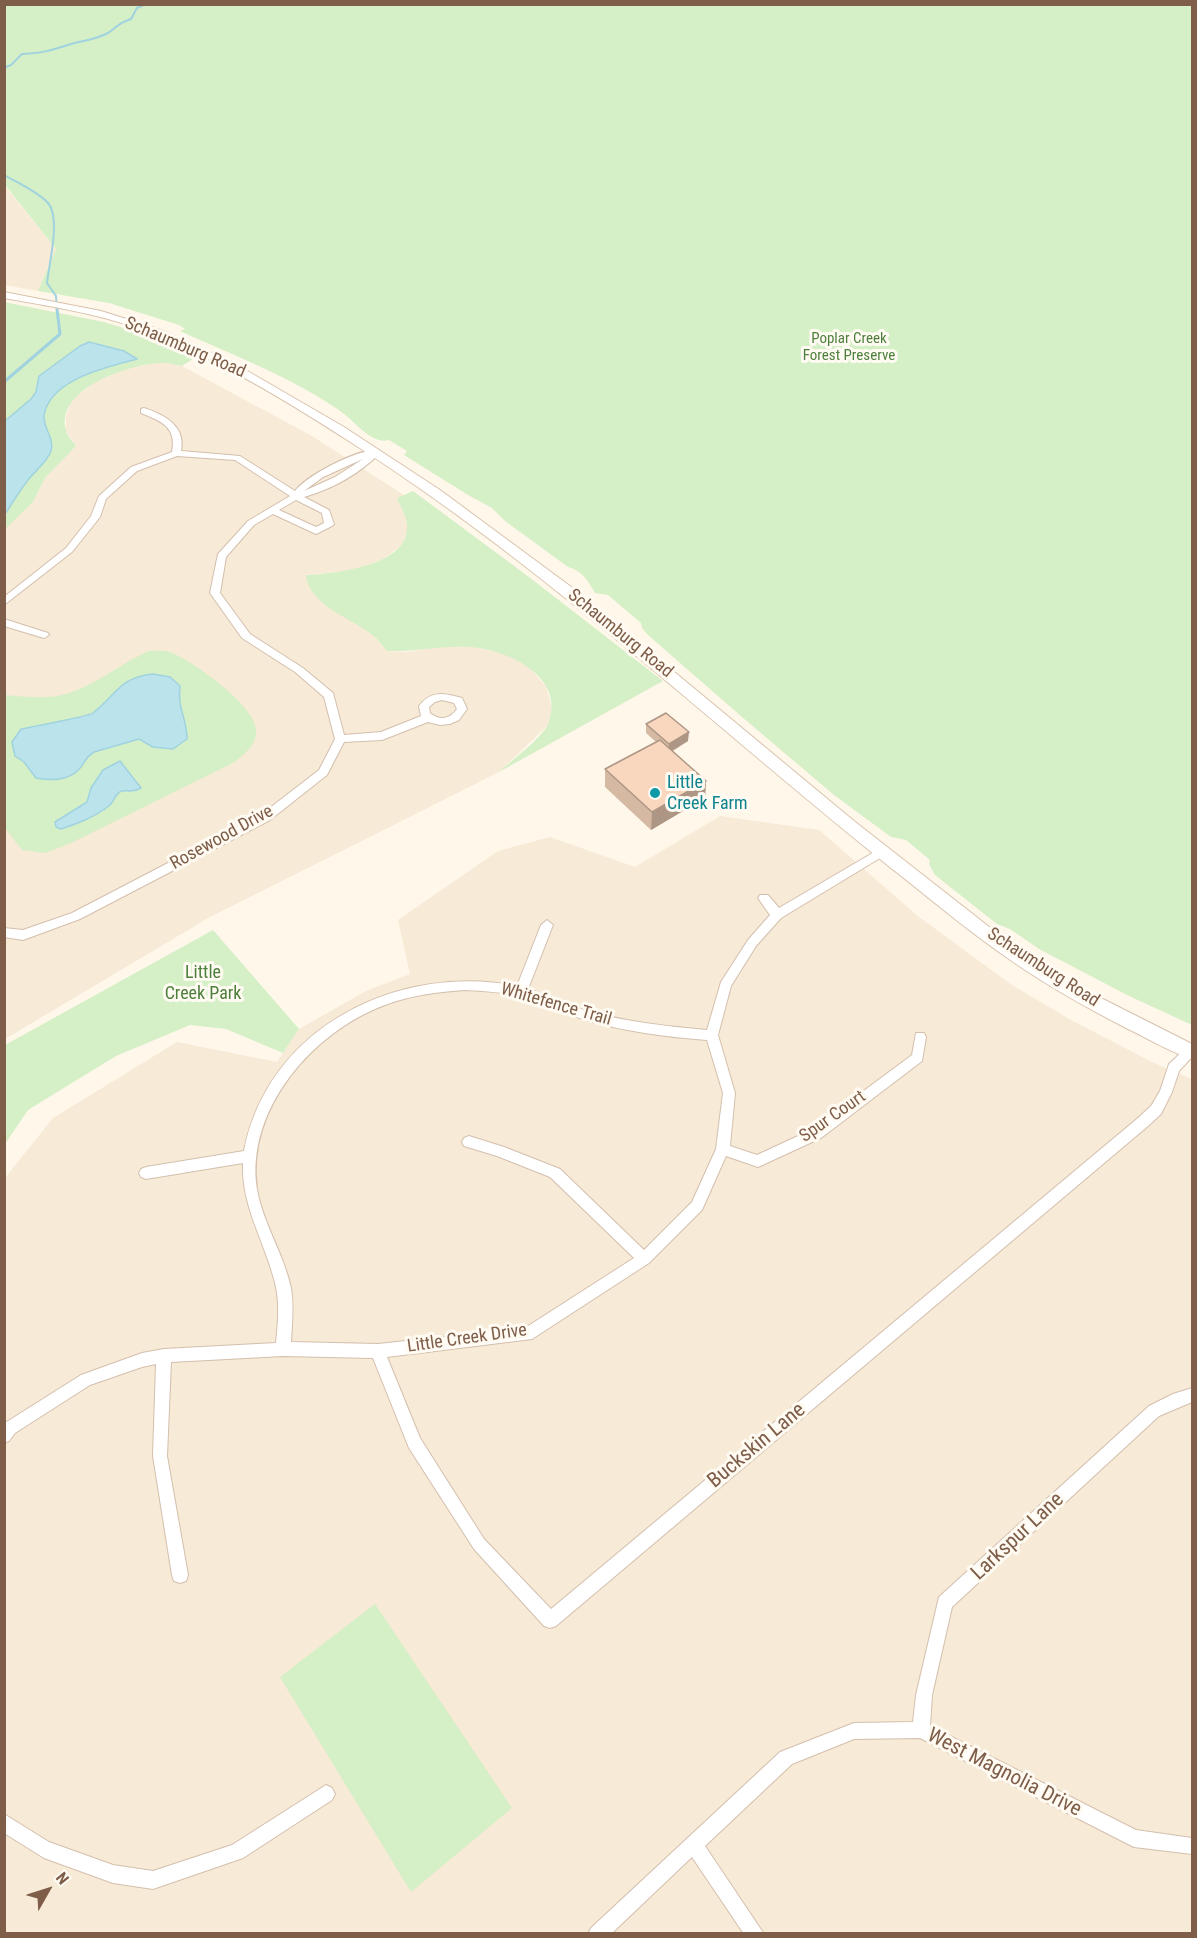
<!DOCTYPE html>
<style>
body{margin:0}
#map{position:relative;width:1197px;height:1938px;overflow:hidden;background:#fff7ea;font-family:"Roboto Condensed",sans-serif}
canvas{display:block}
.frame{position:absolute;inset:0;border:6px solid #7e5d49;pointer-events:none}
.north{position:absolute;left:18px;top:1860px;width:60px;height:60px;-webkit-text-stroke:4px #fffbf3;paint-order:stroke;rotate:51deg;font-size:16px;font-weight:700;line-height:24px;text-align:center;color:#7e5d49}
.north::after{content:'';display:block;margin:auto;width:21px;height:27px;background:#7e5d49;clip-path:polygon(50% 0,100% 100%,50% 72%,0 100%)}
</style>
<div id="map">
<canvas width="1197" height="1938"></canvas>
<div class="frame"></div>
<div class="north">N</div>
</div>
<script>
const g = document.querySelector('canvas').getContext('2d');
g.lineJoin = 'round';
function fill(path, color) { g.fillStyle = color; g.fill(path, 'evenodd'); }
function strokePath(path, color, width, dash) { g.strokeStyle = color; g.lineWidth = width; g.lineCap = dash ? 'butt' : 'round'; g.setLineDash(dash || []); g.stroke(path); }
function write(font, color, halo, rows, align = 'center') {
  g.font = font + ' "Roboto Condensed",sans-serif'; g.lineWidth = 6; g.setLineDash([]); g.textBaseline = 'middle'; g.strokeStyle = halo; g.fillStyle = color; for (const [text, x, y, turn = 0] of rows) {
    g.save(); g.translate(x, y); g.rotate((+turn || 0) * Math.PI / 180); g.textAlign = isNaN(turn) ? turn : align; if (halo) g.strokeText(text, 0, 0); g.fillText(text, 0, 0); g.restore();
  }
}
fill(new Path2D(`
 M 4,185 L 56,249 L 38,291 L 5,285 Z
 M 160,362 L 182,366 L 312,436 L 404,495 L 397,498 L 406,517 L 408,531 L 401,546 L 383,559 L 356,570 L 307,575 L 318,599 L 373,635 L 387,651 L 406,652 L 442,646 L 473,647 L 507,654 L 530,668 L 546,687 L 552,709 L 547,726 L 499,772 L 210,917 L 5,1039 L 4,529 L 33,502 L 45,478 L 76,446 L 66,431 L 66,417 L 71,400 L 95,382 L 126,369 Z
 M 720,816 L 819,830 L 919,917 L 1012,985 L 1071,1020 L 1152,1062 L 1192,1079 L 1192,1933 L 5,1934 L 5,1178 L 53,1118 L 177,1042 L 277,1062 L 299,1029 L 366,991 L 410,974 L 398,920 L 498,851 L 550,837 L 635,867 Z`), '#f7ead7');
fill(new Path2D(`
 M 4,5 L 1192,5 L 1192,1025 L 1129,996 L 1039,949 L 1010,929 L 997,924 L 935,875 L 929,864 L 930,860 L 906,840 L 891,837 L 834,795 L 742,717 L 648,635 L 642,628 L 641,623 L 608,595 L 595,593 C 588,581 582,570 568,567 L 505,521 L 492,508 L 468,495 L 404,455 L 407,451 L 389,440 C 372,445 355,422 343,413 C 294,378 235,356 180,331 L 185,329 L 179,325 L 109,303 L 38,291 L 56,249 L 5,185 Z
 M 4,302 L 104,322 L 153,337 L 196,357 L 182,366 C 175,365 166,362 159,363 C 128,365 55,389 66,430 C 67,436 73,442 76,446 L 45,478 L 33,502 L 5,529 Z
 M 413,491 L 529,577 L 663,681 L 499,772 C 512,760 541,739 548,724 C 567,677 507,649 469,647 C 441,645 415,652 387,651 C 382,645 377,638 371,634 C 349,617 309,605 306,575 C 333,574 406,566 407,529 C 408,518 401,508 397,498 Z
 M 149,651 C 156,651 165,650 172,653 C 194,662 253,704 256,729 C 258,744 245,753 235,762 L 69,844 L 45,853 L 22,850 L 5,828 L 4,695 C 18,696 33,698 47,697 C 84,696 116,665 149,651 Z
 M 213,930 L 299,1029 L 283,1053 L 226,1029 L 190,1025 L 116,1056 L 28,1110 L 5,1144 L 5,1045 Z
 M 375,1604 L 512,1808 L 411,1892 L 280,1677 Z`), '#d5efc6');
const water = new Path2D(`
 M 89,342 L 124,351 L 137,359 C 108,367 49,379 44,416 C 43,428 55,439 51,451 C 47,462 35,471 28,480 C 20,490 13,502 5,514 L 5,421 L 31,399 L 36,392 L 39,376 L 80,346 Z
 M 153,674 L 170,677 L 180,686 C 177,709 187,718 187,739 L 173,749 L 153,747 L 139,739 L 94,752 C 87,756 85,761 81,767 C 70,781 52,781 36,778 L 24,762 L 15,756 L 12,742 L 21,729 C 31,727 90,716 93,713 C 116,695 120,677 153,674 Z
 M 120,761 L 141,788 C 133,793 130,790 122,791 C 116,792 114,801 110,805 C 95,817 79,823 61,829 L 56,827 L 55,822 L 87,802 L 91,788 L 103,770 Z`);
fill(water, '#bbe3ec');
strokePath(water, '#a0d3df', 1.5);
strokePath(new Path2D(`
 M 4,68 L 11,65 L 22,54 C 42,53 49,51 68,45 C 82,40 93,41 108,33 C 118,27 116,24 131,19 L 137,8 L 146,4
 M 4,175 C 18,183 37,191 48,203 C 61,218 49,264 47,283 L 56,296 L 57,310`), '#a0d3df', 2);
strokePath(new Path2D(`
 M 4,382 L 60,334 L 57,309`), '#a0d3df', 3);
const street = new Path2D(`
 M 144,408 C 165,415 186,426 181,451 L 240,456 L 295,491 C 307,475 359,448 379,450 L 379,454 C 359,474 332,489 304,497 L 329,510 L 334,524 L 332,526 L 316,534 L 273,514 L 254,525 L 226,557 L 220,593 L 250,634 L 303,668 L 333,693 L 344,735 L 381,732 L 421,716 L 419,706 C 431,690 444,693 462,698 L 467,709 L 459,720 L 450,724 L 440,725 L 428,722 L 382,740 L 344,742 L 327,775 L 270,820 L 80,919 L 23,940 L 4,937 L 4,928 L 23,930 L 72,913 L 262,814 L 319,770 L 335,739 L 324,697 L 295,672 L 242,638 L 210,593 L 218,554 L 248,521 L 290,496 L 235,460 L 177,456 L 137,471 L 106,499 L 100,517 L 72,552 L 4,605 L 4,597 L 66,548 L 91,516 L 99,496 L 131,467 L 172,452 C 177,427 161,421 141,413 L 141,409 ZM 363,459 L 335,477 L 304,491 L 323,477 ZM 296,500 L 322,513 L 324,523 L 316,527 L 279,510 ZM 442,700 L 454,703 L 457,709 C 450,719 440,721 430,713 L 429,707 L 435,702 Z
 M 4,619 L 48,633 L 49,635 L 44,638 L 4,626 Z
 M 881,848 L 887,852 L 885,855 L 781,918 L 756,946 L 731,986 L 718,1035 L 735,1093 L 730,1146 L 757,1155 L 811,1130 L 912,1055 L 916,1033 L 924,1033 L 926,1037 L 922,1061 L 821,1138 L 758,1167 L 726,1156 L 702,1210 L 649,1263 L 532,1339 L 387,1357 L 420,1438 L 484,1539 L 551,1609 L 1138,1118 L 1151,1106 L 1160,1091 L 1169,1064 L 1187,1047 L 1192,1046 L 1192,1057 L 1179,1071 L 1172,1092 L 1161,1114 L 1148,1126 L 556,1626 L 550,1628 L 544,1626 L 474,1549 L 409,1448 L 373,1358 L 283,1356 L 171,1362 L 167,1456 L 188,1575 L 186,1581 L 180,1583 L 174,1581 L 172,1575 L 153,1456 L 156,1364 L 142,1367 L 90,1385 L 15,1433 L 9,1441 L 4,1443 L 5,1423 L 81,1375 L 142,1353 L 164,1349 L 276,1343 C 278,1323 280,1302 275,1283 C 265,1242 241,1206 243,1163 L 146,1179 L 141,1177 L 139,1173 L 141,1169 L 146,1167 L 244,1151 C 268,1026 400,963 517,986 L 541,925 L 547,920 L 553,925 L 528,989 C 547,995 565,1004 584,1010 C 624,1022 666,1026 707,1030 L 721,982 L 748,940 L 770,915 L 758,898 L 760,895 L 768,895 L 779,908 ZM 465,990 C 485,991 505,992 524,998 C 547,1004 567,1015 589,1021 C 628,1032 667,1037 707,1040 L 723,1093 L 716,1149 L 692,1202 L 644,1250 L 560,1169 L 504,1147 L 469,1136 L 464,1138 L 462,1142 L 464,1146 L 497,1156 L 550,1177 L 634,1258 L 525,1328 L 378,1344 L 291,1342 C 292,1324 294,1306 291,1288 C 284,1254 263,1224 257,1189 C 245,1109 314,1031 385,1005 C 411,995 438,992 465,990 Z
 M 1192,1388 L 1192,1402 L 1159,1416 L 952,1607 L 932,1695 L 930,1726 L 1136,1830 L 1192,1838 L 1192,1854 L 1134,1847 L 1128,1844 L 920,1738 L 854,1739 L 792,1764 L 705,1846 L 764,1934 L 744,1934 L 692,1857 L 611,1934 L 588,1934 L 591,1928 L 780,1752 L 854,1723 L 913,1722 L 916,1695 L 939,1597 L 1149,1406 L 1173,1394 Z
 M 326,1785 L 332,1788 L 335,1794 L 332,1800 L 243,1858 L 153,1889 L 113,1883 L 44,1858 L 4,1833 L 4,1814 L 49,1842 L 113,1865 L 153,1871 L 232,1845 Z`);
const secondary = new Path2D(`
 M 4,292 L 101,311 L 161,330 L 232,362 L 344,427 L 440,490 L 578,592 L 854,821 L 1002,937 L 1087,991 L 1192,1044 L 1192,1059 C 1170,1052 1149,1039 1128,1029 C 1083,1006 1039,981 999,952 C 962,926 927,896 891,868 C 712,725 546,567 352,443 C 284,399 213,356 137,328 C 94,313 49,306 4,298 Z`);
strokePath(street, '#d4bfad', 2);
strokePath(secondary, '#d9c2ac', 2);
fill(street, '#fff');
fill(secondary, '#fff');
fill(new Path2D(`
 M 646,724 L 688,741 L 673,751 L 706,781 L 705,798 L 651,830 L 605,787 L 605,769 L 656,742 L 646,733 Z`), '#d5b9a3');
fill(new Path2D(`
 M 689,732 L 688,741 L 668,753 L 669,744 Z
 M 706,781 L 705,798 L 651,830 L 652,812 Z`), '#ae9685');
const building = new Path2D(`
 M 666,713 L 689,732 L 669,744 L 646,724 Z
 M 660,740 L 706,781 L 652,812 L 605,769 Z`);
fill(building, '#f8d7be');
strokePath(building, '#ae9685', 1.5);
for (const [x, y, r, color] of [
 [655,793,6,"#0f9aa8"]
]) { const dot = new Path2D(); dot.arc(x, y, r, 0, 2 * Math.PI); g.fillStyle = color; g.fill(dot); strokePath(dot, '#fffbf3', 2); }
write('15px', '#4d7f3c', '#fffbf3', [
 ["Poplar Creek",849,339],
 ["Forest Preserve",849,356]
]);
write('18px', '#7e5d49', '#fffbf3', [
 ["Schaumburg Road",185,348,23],
 ["Schaumburg Road",620,634,39],
 ["Rosewood Drive",222,838,-29],
 ["Schaumburg Road",1043,968,33],
 ["Whitefence Trail",556,1005,16],
 ["Spur Court",833,1117,-35],
 ["Little Creek Drive",467,1339,-8]
]);
write('18px', '#0d838f', '#fffbf3', [
 ["Little",667,783],
 ["Creek Farm",667,804]
], 'left');
write('18px', '#4d7f3c', '#fffbf3', [
 ["Little",203,973],
 ["Creek Park",203,994]
]);
write('21px', '#7e5d49', '#fffbf3', [
 ["Buckskin Lane",757,1446,-40],
 ["Larkspur Lane",1018,1537,-43],
 ["West Magnolia Drive",1004,1773,27]
]);
</script>
